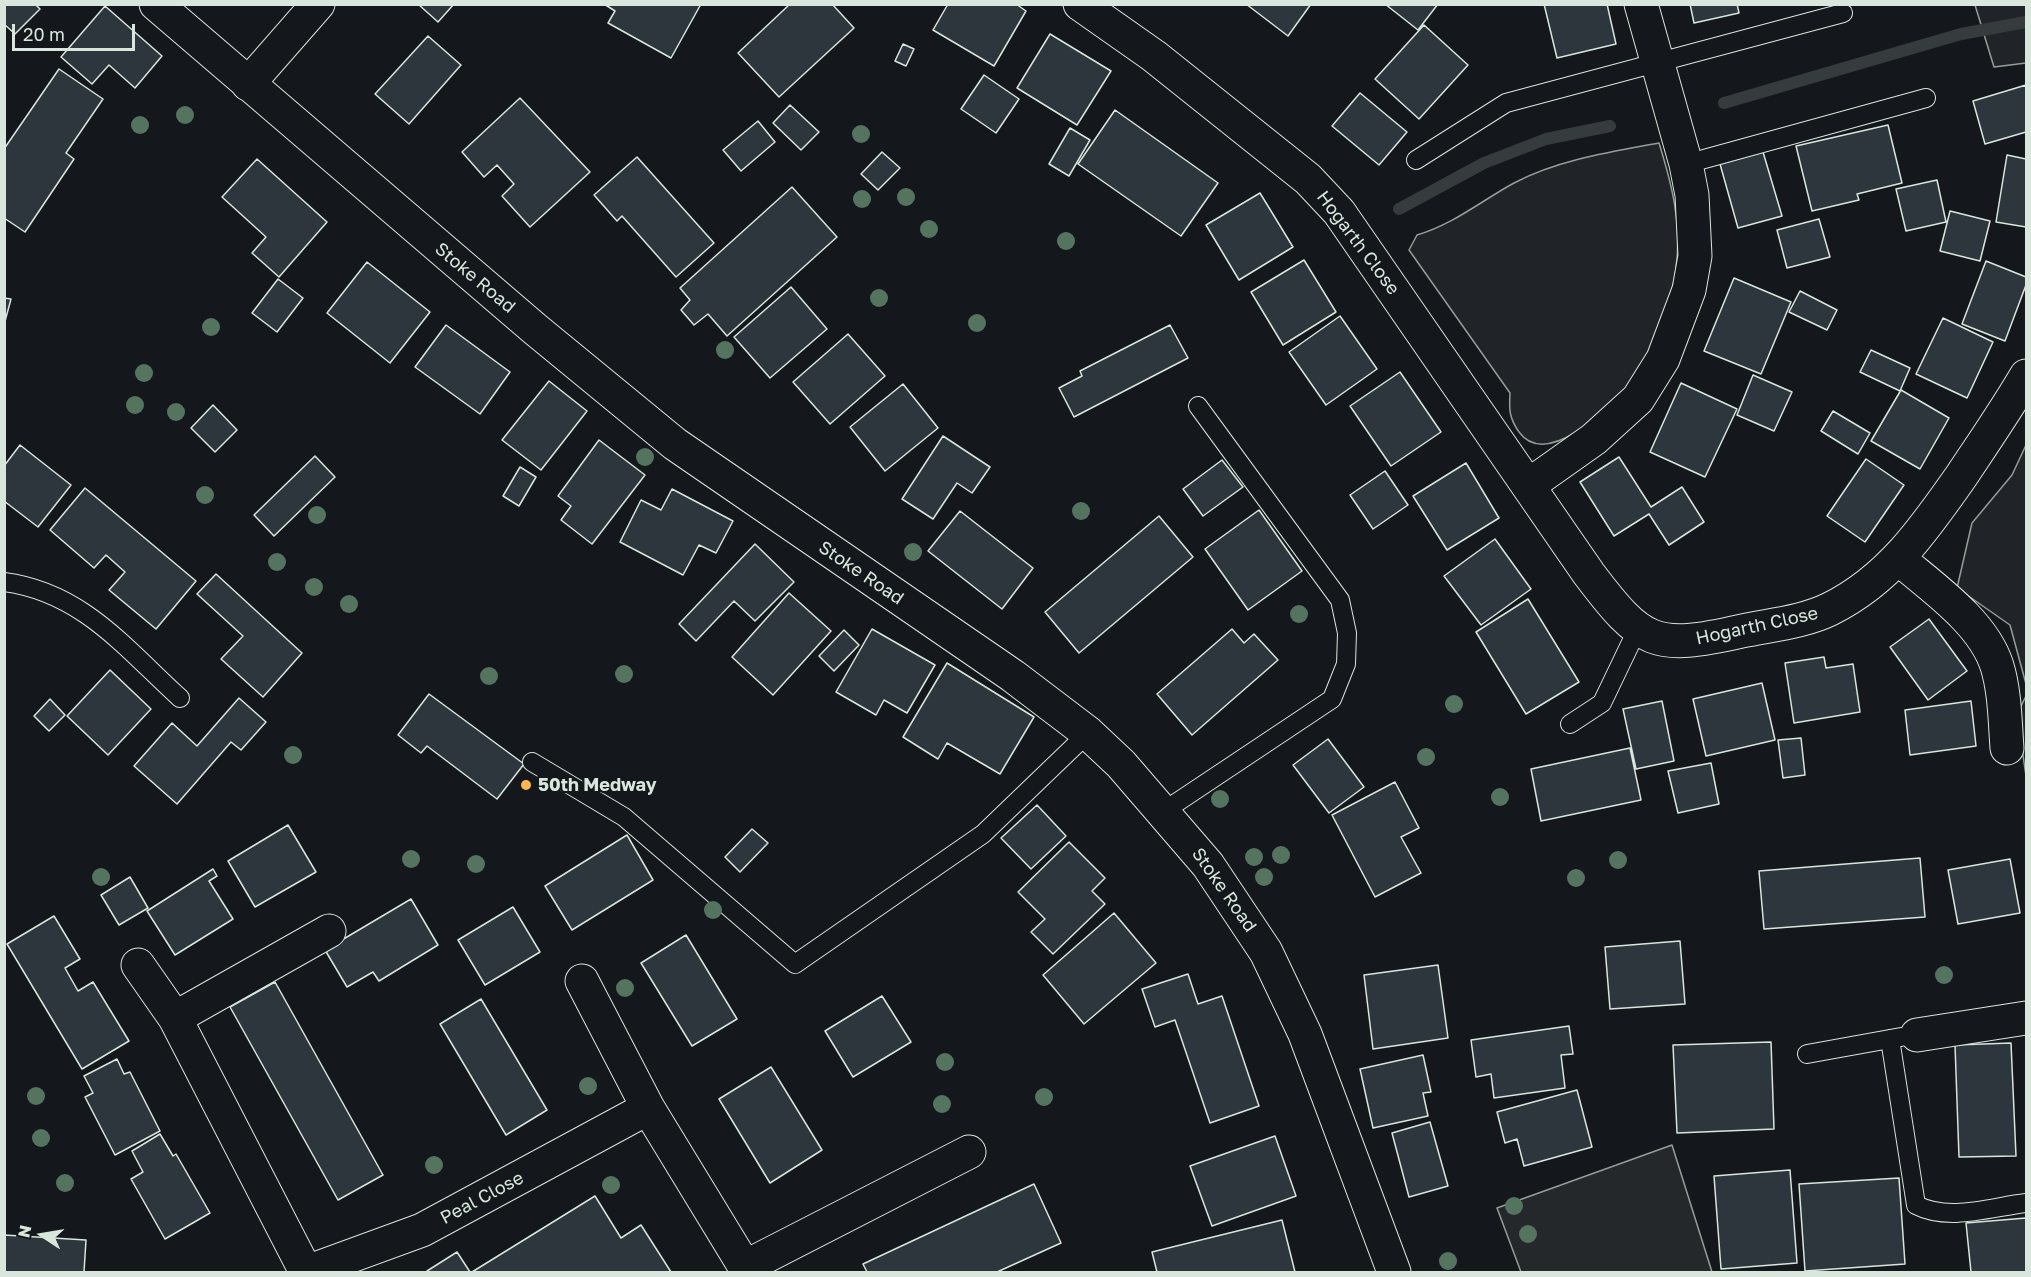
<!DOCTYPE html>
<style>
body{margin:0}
#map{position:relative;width:2031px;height:1277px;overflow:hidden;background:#14181c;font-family:"Golos Text",sans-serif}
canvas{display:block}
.frame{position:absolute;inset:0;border:6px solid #d8e6dc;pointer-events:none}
.north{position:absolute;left:12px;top:1205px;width:60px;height:60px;-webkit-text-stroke:4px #14181c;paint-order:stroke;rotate:282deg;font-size:16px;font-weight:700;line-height:24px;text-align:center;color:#d8e6dc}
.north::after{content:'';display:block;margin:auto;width:21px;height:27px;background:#d8e6dc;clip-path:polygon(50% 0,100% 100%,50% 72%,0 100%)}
.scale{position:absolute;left:12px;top:24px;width:123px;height:27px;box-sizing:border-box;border:3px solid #d8e6dc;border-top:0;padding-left:8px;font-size:18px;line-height:21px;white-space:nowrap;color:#d8e6dc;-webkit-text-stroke:4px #14181c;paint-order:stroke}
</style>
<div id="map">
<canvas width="2031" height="1277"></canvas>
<div class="frame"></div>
<div class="north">N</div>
<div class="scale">20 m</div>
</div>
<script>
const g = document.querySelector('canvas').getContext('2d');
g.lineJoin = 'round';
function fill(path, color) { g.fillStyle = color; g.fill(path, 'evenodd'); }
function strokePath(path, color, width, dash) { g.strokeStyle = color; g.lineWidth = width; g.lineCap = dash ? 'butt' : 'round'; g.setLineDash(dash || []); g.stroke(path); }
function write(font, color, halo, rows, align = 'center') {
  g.font = font + ' "Golos Text",sans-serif'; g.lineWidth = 4.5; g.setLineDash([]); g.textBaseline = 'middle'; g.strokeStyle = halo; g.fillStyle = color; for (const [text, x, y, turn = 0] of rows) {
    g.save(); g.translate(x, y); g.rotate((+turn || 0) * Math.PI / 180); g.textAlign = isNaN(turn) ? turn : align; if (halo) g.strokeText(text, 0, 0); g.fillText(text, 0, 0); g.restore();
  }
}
const green = new Path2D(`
 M 1975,5 L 2026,5 L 2026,63 L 1994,67 Z
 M 1659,143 C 1672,185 1682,224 1676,268 C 1672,302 1647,364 1625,390 C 1606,411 1546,469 1519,432 C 1509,418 1509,409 1510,393 L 1409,250 L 1417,235 C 1454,224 1481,201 1514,183 C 1558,160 1610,152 1659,143 Z
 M 2026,445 L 2026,684 L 2010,625 L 1957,588 L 1972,523 L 2012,475 Z
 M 2026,696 L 2026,776 L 2017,714 Z`);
fill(green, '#202428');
strokePath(green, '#939e99', 1.5);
const parking = new Path2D(`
 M 1672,1145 L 1712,1272 L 1521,1272 L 1497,1208 Z`);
fill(parking, '#24282b');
strokePath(parking, '#939e99', 1.5);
strokePath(new Path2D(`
 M 1724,103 L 1961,34 L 2026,22
 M 1399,209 L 1484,163 L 1546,139 L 1610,126`), '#363b3e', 12);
const building = new Path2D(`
 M 4,4 L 35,4 L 40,9 L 15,34 L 4,24 Z
 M 418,4 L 454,4 L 438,22 Z
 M 604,4 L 701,4 L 671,58 L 608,23 L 615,11 Z
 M 790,4 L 832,4 L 854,28 L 779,97 L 738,53 Z
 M 948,4 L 1016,4 L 1026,11 L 994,66 L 933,30 Z
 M 1246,4 L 1311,4 L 1288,36 Z
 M 1385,4 L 1438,4 L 1418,30 Z
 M 1544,4 L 1607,4 L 1616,44 L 1557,58 Z
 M 1690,4 L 1737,4 L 1739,13 L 1694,23 Z
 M 105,6 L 162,56 L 135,88 L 109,65 L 92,84 L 61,57 Z
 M 1424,25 L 1468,65 L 1419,119 L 1375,79 Z
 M 1050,34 L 1111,71 L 1077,125 L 1017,88 Z
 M 428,36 L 461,65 L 409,124 L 375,94 Z
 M 903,44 L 914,49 L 906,66 L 895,61 Z
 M 59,69 L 103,99 L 66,153 L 74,159 L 25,232 L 4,218 L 4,149 Z
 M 984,75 L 1019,99 L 996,133 L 961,109 Z
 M 2026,85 L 2026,132 L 1985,144 L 1973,101 Z
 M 1360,93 L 1407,132 L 1379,165 L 1332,126 Z
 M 520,98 L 590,172 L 530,227 L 502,196 L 514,184 L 497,165 L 484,177 L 462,152 Z
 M 790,105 L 819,132 L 801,150 L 773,123 Z
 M 1115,110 L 1218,183 L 1181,236 L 1078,164 Z
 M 758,121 L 775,142 L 741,171 L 723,150 Z
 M 1888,125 L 1902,183 L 1857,194 L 1859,200 L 1812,211 L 1796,146 Z
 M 1070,128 L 1090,140 L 1069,176 L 1049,164 Z
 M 882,152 L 900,168 L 878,190 L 861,174 Z
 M 1763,152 L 1782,216 L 1738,228 L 1720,164 Z
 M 2007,155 L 2026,159 L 2026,227 L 1996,222 Z
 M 637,157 L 714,243 L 676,277 L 622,216 L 617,221 L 594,195 Z
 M 257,159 L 327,222 L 279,277 L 252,253 L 266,237 L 222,197 Z
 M 1937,180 L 1946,222 L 1906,231 L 1896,189 Z
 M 792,187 L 837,237 L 727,336 L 708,314 L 694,325 L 681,310 L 690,300 L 680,288 Z
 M 1260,193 L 1293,247 L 1239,280 L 1206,225 Z
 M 1950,211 L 1990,221 L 1980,261 L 1940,251 Z
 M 1819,219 L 1830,257 L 1787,268 L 1777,230 Z
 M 1304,260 L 1336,312 L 1283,345 L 1251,292 Z
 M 1986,261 L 2026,277 L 2026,285 L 2005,341 L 1962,324 Z
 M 367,262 L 430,312 L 390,363 L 327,313 Z
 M 1734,278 L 1791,302 L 1761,374 L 1704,351 Z
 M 278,279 L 303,298 L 277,332 L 252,313 Z
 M 791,287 L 827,329 L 770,378 L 734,337 Z
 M 1800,291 L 1837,310 L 1827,330 L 1789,312 Z
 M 4,298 L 11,299 L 4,325 Z
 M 1340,316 L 1377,369 L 1326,405 L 1289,352 Z
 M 1943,318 L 1993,342 L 1967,398 L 1916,374 Z
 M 446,325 L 510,372 L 480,414 L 415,367 Z
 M 1170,325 L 1188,358 L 1074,417 L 1059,388 L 1082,376 L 1080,371 Z
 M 848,334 L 885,376 L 830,424 L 793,382 Z
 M 1871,350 L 1910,368 L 1900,391 L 1860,372 Z
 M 1400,372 L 1441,432 L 1391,466 L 1350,406 Z
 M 1753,375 L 1792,392 L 1774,431 L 1737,415 Z
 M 549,381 L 587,411 L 541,470 L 502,440 Z
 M 1681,383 L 1737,409 L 1705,477 L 1650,452 Z
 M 903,384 L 938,428 L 885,471 L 850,427 Z
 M 1901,390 L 1949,418 L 1920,469 L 1871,441 Z
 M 213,405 L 237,430 L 215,452 L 191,428 Z
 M 1833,411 L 1870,433 L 1858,454 L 1821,431 Z
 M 943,436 L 990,467 L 972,493 L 957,483 L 933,519 L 902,499 Z
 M 599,440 L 645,475 L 592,544 L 561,520 L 571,506 L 558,496 Z
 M 20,445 L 71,485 L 38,527 L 4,501 L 4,466 Z
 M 315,456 L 335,477 L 274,536 L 254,515 Z
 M 1619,457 L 1651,507 L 1682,487 L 1704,522 L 1669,545 L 1649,514 L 1614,536 L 1580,482 Z
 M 1866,459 L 1904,485 L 1865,542 L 1827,516 Z
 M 1222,460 L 1243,487 L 1203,516 L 1183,489 Z
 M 1466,463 L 1499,518 L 1447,550 L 1413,496 Z
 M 520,467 L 536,477 L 519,506 L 503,496 Z
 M 1385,471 L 1408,505 L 1373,529 L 1350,495 Z
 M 85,488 L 196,581 L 156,629 L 109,590 L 125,572 L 106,555 L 94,568 L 50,530 Z
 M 672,489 L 733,521 L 716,553 L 699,545 L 683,575 L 620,542 L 641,500 L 661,510 Z
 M 1259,510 L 1302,571 L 1248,610 L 1205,549 Z
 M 960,511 L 1033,568 L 1002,609 L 928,551 Z
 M 1159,516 L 1193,557 L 1079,653 L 1045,612 Z
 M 1495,539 L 1531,589 L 1481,625 L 1444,576 Z
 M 755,544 L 794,582 L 755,621 L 734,601 L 696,641 L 679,624 Z
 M 216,574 L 302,653 L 263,697 L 221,659 L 243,636 L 197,594 Z
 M 789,593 L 831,631 L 773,695 L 732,657 Z
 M 1528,599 L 1579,682 L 1526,714 L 1476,632 Z
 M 1929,619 L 1967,671 L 1928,700 L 1890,647 Z
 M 872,629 L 935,665 L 907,713 L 884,700 L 876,715 L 836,692 Z
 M 1232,629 L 1244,643 L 1254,634 L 1278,660 L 1192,735 L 1157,694 Z
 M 844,630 L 859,645 L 834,671 L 819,656 Z
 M 1824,657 L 1826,668 L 1853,664 L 1860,712 L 1794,723 L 1785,663 Z
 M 947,663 L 1034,717 L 1000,774 L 947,743 L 938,759 L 903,737 Z
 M 110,670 L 151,709 L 108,755 L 67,716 Z
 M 1762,683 L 1775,740 L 1706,756 L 1693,699 Z
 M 429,694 L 524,764 L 497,799 L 427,746 L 421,753 L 398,735 Z
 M 239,698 L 266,722 L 241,750 L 231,742 L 177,804 L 134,766 L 172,723 L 197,746 Z
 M 50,699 L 65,715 L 49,731 L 34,716 Z
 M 1662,701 L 1674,761 L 1636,769 L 1623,709 Z
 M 1971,701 L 1976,746 L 1910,755 L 1905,710 Z
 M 1801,738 L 1805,775 L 1783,778 L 1778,740 Z
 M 1328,739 L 1364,787 L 1329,813 L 1293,765 Z
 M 1630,748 L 1641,800 L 1541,821 L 1531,769 Z
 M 1711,763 L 1719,804 L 1678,813 L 1668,771 Z
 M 1395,782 L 1419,828 L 1401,837 L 1421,873 L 1375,897 L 1332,815 Z
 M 1037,805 L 1066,836 L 1031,869 L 1001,838 Z
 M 288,825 L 316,872 L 255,907 L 228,861 Z
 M 752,829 L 768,843 L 740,872 L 725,857 Z
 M 627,835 L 653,880 L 572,930 L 545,886 Z
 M 1069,842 L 1105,878 L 1092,891 L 1105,904 L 1053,954 L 1031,932 L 1045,919 L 1018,892 Z
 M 1920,858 L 1925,917 L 1764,929 L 1759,871 Z
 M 2010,859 L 2020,913 L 1958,924 L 1948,870 Z
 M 213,869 L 217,876 L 209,881 L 233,919 L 175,955 L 147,911 Z
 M 130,877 L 148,908 L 119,925 L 101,895 Z
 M 411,899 L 438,945 L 379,981 L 373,972 L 347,987 L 325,950 Z
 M 513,907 L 540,952 L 485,985 L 458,940 Z
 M 1114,913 L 1156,963 L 1084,1024 L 1043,975 Z
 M 54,916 L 80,959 L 65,968 L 78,991 L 93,982 L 129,1041 L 82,1069 L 7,944 Z
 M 686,935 L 737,1019 L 692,1046 L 641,963 Z
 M 1680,941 L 1685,1004 L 1610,1009 L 1605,947 Z
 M 1438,965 L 1448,1038 L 1373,1049 L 1364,975 Z
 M 1188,974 L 1198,1004 L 1222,996 L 1259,1106 L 1210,1123 L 1175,1020 L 1155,1027 L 1142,989 Z
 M 275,982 L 383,1175 L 338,1200 L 230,1007 Z
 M 882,996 L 911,1042 L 853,1077 L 825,1031 Z
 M 481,999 L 547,1110 L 506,1135 L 440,1024 Z
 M 1569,1026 L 1573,1054 L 1561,1055 L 1565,1088 L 1494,1098 L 1491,1074 L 1476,1077 L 1471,1040 Z
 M 1771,1042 L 1774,1129 L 1677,1133 L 1673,1045 Z
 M 2011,1043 L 2016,1156 L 1959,1157 L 1955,1045 Z
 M 1423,1055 L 1431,1092 L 1423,1093 L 1428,1116 L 1373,1128 L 1360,1069 Z
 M 117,1059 L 124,1074 L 130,1072 L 160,1131 L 115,1155 L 85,1097 L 93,1093 L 84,1076 Z
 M 771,1067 L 822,1150 L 770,1183 L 719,1099 Z
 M 1577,1090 L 1592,1147 L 1524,1166 L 1517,1139 L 1505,1143 L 1497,1112 Z
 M 1430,1122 L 1448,1186 L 1409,1197 L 1392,1133 Z
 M 160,1134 L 173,1156 L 176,1154 L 210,1213 L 165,1239 L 131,1179 L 143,1172 L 132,1151 Z
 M 1275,1136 L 1296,1196 L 1212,1226 L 1190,1166 Z
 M 1790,1170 L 1797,1263 L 1721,1269 L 1714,1176 Z
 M 1899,1178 L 1905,1264 L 1805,1271 L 1799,1184 Z
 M 1034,1184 L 1061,1243 L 997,1272 L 867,1272 L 863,1264 Z
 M 595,1196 L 621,1238 L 641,1225 L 671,1272 L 472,1272 Z
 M 2026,1218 L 2026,1272 L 1971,1272 L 1966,1223 Z
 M 1282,1220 L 1295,1272 L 1157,1272 L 1152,1252 Z
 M 4,1235 L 86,1240 L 84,1272 L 4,1272 Z
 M 457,1252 L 470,1272 L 428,1272 L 427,1271 Z`);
fill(building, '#2c363c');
strokePath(building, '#d8e6dc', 1.5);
const service = new Path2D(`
 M 1416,160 L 1506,103 L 1843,13
 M 1686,164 L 1926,98
 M 4,582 C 82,592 125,648 180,698
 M 1570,724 L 1602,703 L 1637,630
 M 532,762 L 624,817 L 795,964 L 983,834 L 1088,733
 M 1164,811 L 1332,699 L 1346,664 L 1347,633 L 1340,600 L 1198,406
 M 1890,1039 L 1916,1205 C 1949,1222 1991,1207 2026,1203
 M 1807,1054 L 1901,1037`);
const minor = new Path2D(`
 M 1080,4 L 1154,56 L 1308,179 L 1339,212 L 1589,574 C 1642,644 1654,651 1742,631 C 1770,625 1804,622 1830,609 C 1889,580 1925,528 1962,475 C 1984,442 2006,410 2026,376
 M 248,84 L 318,4
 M 1529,485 L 1594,439 L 1638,399 L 1663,359 L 1689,290 L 1695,256 L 1692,195 L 1686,164 L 1641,4
 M 1899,559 C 1933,588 1983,622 1997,666 C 2005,692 2005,722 2007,748
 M 138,965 L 175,1018 L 306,1272
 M 582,981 L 648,1108
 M 175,1018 L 329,931
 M 1917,1035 L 2026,1018
 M 745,1267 L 969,1152
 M 307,1272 L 422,1230 L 648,1108 L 748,1272`);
const tertiary = new Path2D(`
 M 156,4 L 535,329 L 675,444 L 1013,676 L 1088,733 L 1121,764 L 1208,865 L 1266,952 L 1305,1034 L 1394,1272`);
strokePath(service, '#d8e6dc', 20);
strokePath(minor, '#d8e6dc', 35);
strokePath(tertiary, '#d8e6dc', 35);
strokePath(service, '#14181c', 18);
strokePath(minor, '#14181c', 33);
strokePath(tertiary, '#14181c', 33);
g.fillStyle = '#55745f';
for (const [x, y] of [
 [185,115],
 [140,125],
 [861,134],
 [906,197],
 [862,199],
 [929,229],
 [1066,241],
 [879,298],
 [977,323],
 [211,327],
 [725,350],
 [144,373],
 [135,405],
 [176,412],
 [645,457],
 [205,495],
 [1081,511],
 [317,515],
 [913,552],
 [277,562],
 [314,587],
 [349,604],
 [1299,614],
 [624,674],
 [489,676],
 [1454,704],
 [293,755],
 [1426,757],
 [1500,797],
 [1220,799],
 [1281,855],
 [1254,857],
 [411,859],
 [1618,860],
 [476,864],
 [101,877],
 [1264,877],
 [1576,878],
 [713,910],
 [1944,975],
 [625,988],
 [945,1062],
 [588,1086],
 [36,1096],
 [1044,1097],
 [942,1104],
 [41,1138],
 [434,1165],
 [65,1183],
 [611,1185],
 [1514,1206],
 [1528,1234],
 [1448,1261]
]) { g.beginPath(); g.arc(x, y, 9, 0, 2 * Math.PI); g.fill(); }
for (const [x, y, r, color] of [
 [526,785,6,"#ffb74d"]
]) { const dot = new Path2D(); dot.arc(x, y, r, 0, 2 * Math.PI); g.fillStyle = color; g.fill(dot); strokePath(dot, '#14181c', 2); }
write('18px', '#d8e6dc', '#14181c', [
 ["Hogarth Close",1358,243,53],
 ["Stoke Road",475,278,40],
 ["Stoke Road",861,573,34],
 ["Hogarth Close",1757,626,-12],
 ["Stoke Road",1224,890,55],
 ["Peal Close",482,1198,-28]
]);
write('bold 18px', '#d8e6dc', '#14181c', [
 ["50th Medway",538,785]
], 'left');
</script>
